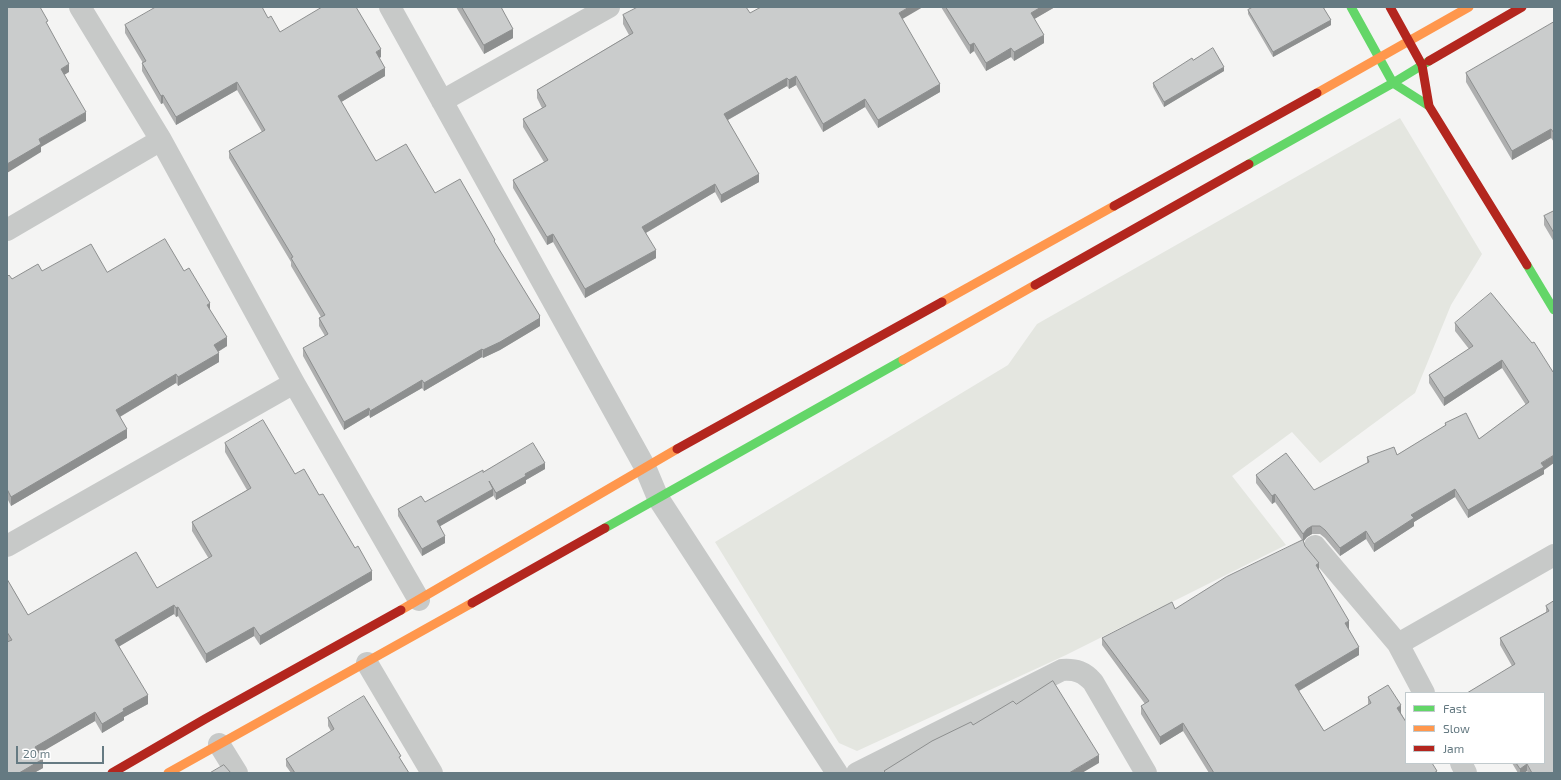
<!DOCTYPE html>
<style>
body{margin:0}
#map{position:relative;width:1561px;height:780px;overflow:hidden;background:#f4f4f3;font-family:"Exo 2",sans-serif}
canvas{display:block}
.frame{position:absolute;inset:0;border:8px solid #657a82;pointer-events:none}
.legend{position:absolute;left:1405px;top:692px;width:140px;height:72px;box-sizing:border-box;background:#fff;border:1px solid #c1cacd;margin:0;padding:5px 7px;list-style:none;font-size:12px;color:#657a82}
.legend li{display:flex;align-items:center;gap:8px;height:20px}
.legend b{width:20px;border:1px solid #c1cacd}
.scale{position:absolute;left:16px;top:746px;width:88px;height:18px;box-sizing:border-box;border:2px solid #657a82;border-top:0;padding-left:5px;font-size:12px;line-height:14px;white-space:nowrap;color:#657a82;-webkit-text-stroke:3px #fff;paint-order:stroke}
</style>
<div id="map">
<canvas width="1561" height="780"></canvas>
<div class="frame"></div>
<ul class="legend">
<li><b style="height:5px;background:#63d668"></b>Fast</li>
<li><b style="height:5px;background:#ff974d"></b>Slow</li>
<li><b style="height:5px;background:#b3261e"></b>Jam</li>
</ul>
<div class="scale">20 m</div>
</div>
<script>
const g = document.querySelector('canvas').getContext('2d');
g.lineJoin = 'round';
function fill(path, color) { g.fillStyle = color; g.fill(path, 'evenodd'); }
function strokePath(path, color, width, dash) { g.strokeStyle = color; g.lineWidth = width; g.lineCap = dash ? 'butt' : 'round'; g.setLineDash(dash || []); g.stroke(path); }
fill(new Path2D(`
 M 1400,118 L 1482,254 L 1451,305 L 1415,393 L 1320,463 L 1292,432 L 1232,476 L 1286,545 L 1066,655 L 857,751 L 839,743 L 715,542 L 1008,365 L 1037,324 Z`), '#e4e6e0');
strokePath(new Path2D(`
 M 80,7 L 161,140 L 294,383 L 419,600
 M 390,7 L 645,467 L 658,498 L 837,773
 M 442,101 L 609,7
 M 7,230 L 161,140
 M 7,546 L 294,383
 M 1315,546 L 1398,644 L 1424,693
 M 1398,644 L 1554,555
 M 367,663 L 432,773
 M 219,744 L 237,773
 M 1461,763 L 1466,773
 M 857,773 L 1062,670 C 1076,669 1084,672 1093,682 L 1146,773`), '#c7c9c8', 22);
strokePath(new Path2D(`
 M 1351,7 L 1393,83 L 1429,106
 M 1249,164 L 1393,83 L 1429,61
 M 1527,265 L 1554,310
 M 605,528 L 903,360`), '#63d668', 9);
strokePath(new Path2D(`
 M 1317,93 L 1469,7
 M 942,302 L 1114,206
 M 903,360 L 1035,285
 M 401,610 L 677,449
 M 168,773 L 472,603`), '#ff974d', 9);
strokePath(new Path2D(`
 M 1390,7 L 1422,65 L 1429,106 L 1527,265
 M 1429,61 L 1522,7
 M 1114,206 L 1317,93
 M 1035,285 L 1249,164
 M 677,449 L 942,302
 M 472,603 L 605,528
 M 112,773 L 205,719 L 401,610`), '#b3261e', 9);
fill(new Path2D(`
 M 456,7 L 501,7 L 513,38 L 484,54 Z
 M 941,7 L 1055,7 L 1034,19 L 1044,43 L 1014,61 L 1011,57 L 986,71 L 974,51 L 970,54 Z
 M 1253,7 L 1325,7 L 1324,8 L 1331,25 L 1273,57 L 1248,14 L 1248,10 Z
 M 750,13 L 902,19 L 940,92 L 878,128 L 865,107 L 823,132 L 796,85 L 789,89 L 787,86 L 728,120 L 759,182 L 721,203 L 715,192 L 646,233 L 656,258 L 585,298 L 553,242 L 547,245 L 513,188 L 513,180 L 544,162 L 523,127 L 523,119 L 542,108 L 537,98 L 537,90 L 629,35 L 623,24 L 623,15 Z
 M 268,18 L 280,32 L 381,57 L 379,58 L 385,76 L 341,102 L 376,161 L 435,193 L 495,243 L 540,316 L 540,326 L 500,350 L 483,358 L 482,357 L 424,391 L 422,388 L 370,418 L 369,415 L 344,430 L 303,356 L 303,348 L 325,336 L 319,326 L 319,318 L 321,317 L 291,266 L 291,262 L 229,158 L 229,151 L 262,132 L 237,90 L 176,125 L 163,103 L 161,104 L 142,71 L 142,63 L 143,63 L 125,33 L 125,25 Z
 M 1554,22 L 1554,142 L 1551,138 L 1512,160 L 1466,82 L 1466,73 Z
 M 1193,60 L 1224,71 L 1164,107 L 1153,87 L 1153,83 Z
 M 1554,211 L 1554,242 L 1544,225 L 1544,216 Z
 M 42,271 L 107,272 L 184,271 L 210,310 L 227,346 L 218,352 L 219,362 L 178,386 L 176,383 L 120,417 L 127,438 L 11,506 L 7,498 L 7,277 L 12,279 Z
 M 1455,323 L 1532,343 L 1544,474 L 1468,518 L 1455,497 L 1414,522 L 1414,526 L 1374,552 L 1366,539 L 1340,556 L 1325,538 L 1320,534 L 1312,534 L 1307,537 L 1303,541 L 1305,546 L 1319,571 L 1349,629 L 1348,629 L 1359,655 L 1299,691 L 1324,731 L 1368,705 L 1368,697 L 1401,713 L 1437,773 L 1209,773 L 1183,731 L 1160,745 L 1141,714 L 1141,706 L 1145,704 L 1102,645 L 1102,638 L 1175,609 L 1302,540 L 1275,502 L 1272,504 L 1256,483 L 1256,475 L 1314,490 L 1367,463 L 1367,457 L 1397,455 L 1445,426 L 1445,423 L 1479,439 L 1526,405 L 1502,368 L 1444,406 L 1429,383 L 1429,375 L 1469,349 L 1455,331 Z
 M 225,443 L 295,474 L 319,495 L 372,580 L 260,645 L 254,636 L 206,663 L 178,616 L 176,617 L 174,614 L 119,646 L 148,704 L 124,717 L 124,720 L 102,733 L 95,721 L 39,753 L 43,768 L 34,773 L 7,773 L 8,642 L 7,641 L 7,579 L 28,615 L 157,588 L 209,559 L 192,531 L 192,522 L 247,490 L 225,452 Z
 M 545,469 L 526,480 L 526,483 L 496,500 L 493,495 L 440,526 L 445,543 L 422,556 L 398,516 L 398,509 L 425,502 L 483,472 Z
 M 1554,601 L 1554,773 L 1528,773 L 1527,771 L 1524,773 L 1518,773 L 1512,763 L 1544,763 L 1512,666 L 1500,645 L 1500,638 L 1546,612 L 1546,606 Z
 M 328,718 L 401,760 L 409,773 L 291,773 L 286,766 L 286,759 L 331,731 L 328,726 Z`), '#aeafaf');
fill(new Path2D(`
 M 909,7 L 923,7 L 899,21 L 899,13 Z
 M 1041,7 L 1055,7 L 1031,21 L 1031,13 Z
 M 1331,20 L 1331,25 L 1273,57 L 1273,52 Z
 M 513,29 L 513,38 L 484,54 L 484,45 Z
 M 1044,35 L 1044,43 L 1014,61 L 1014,52 Z
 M 974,43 L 974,51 L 970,54 L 970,45 Z
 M 1011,48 L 1011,57 L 986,71 L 986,63 Z
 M 381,49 L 381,57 L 376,60 L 376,52 Z
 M 69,64 L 69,72 L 61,77 L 61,69 Z
 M 1224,67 L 1224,71 L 1164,107 L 1164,102 Z
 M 385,68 L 385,76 L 338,104 L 338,96 Z
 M 796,76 L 796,85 L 789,89 L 789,80 Z
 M 787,78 L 787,86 L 724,122 L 724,114 Z
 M 237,82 L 237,90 L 176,125 L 176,117 Z
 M 940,84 L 940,92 L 878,128 L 878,120 Z
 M 163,95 L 163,103 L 161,104 L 161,96 Z
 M 865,99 L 865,107 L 823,132 L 823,124 Z
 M 86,112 L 86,121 L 41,147 L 41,152 L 7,173 L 7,164 L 39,139 Z
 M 1551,129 L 1551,138 L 1512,160 L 1512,151 Z
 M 759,174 L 759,182 L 721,203 L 721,195 Z
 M 715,184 L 715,192 L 642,235 L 642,227 Z
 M 553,234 L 553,242 L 547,245 L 547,237 Z
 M 656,250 L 656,258 L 585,298 L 585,289 Z
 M 210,303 L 210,312 L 207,305 Z
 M 540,316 L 540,326 L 500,350 L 483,358 L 483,350 Z
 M 227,337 L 227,346 L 214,354 L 214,345 Z
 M 482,349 L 482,357 L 424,391 L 424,383 Z
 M 219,353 L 219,362 L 178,386 L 178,377 Z
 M 1502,360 L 1502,368 L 1444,406 L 1444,398 Z
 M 176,374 L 176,383 L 116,419 L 116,410 Z
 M 422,380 L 422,388 L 370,418 L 370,411 Z
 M 369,408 L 369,415 L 344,430 L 344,422 Z
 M 127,429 L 127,438 L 11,506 L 11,497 Z
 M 1554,455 L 1554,463 L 1544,470 L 1544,474 L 1468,518 L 1468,510 Z
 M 545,463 L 545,469 L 526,480 L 526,483 L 496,500 L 496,493 L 525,474 Z
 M 493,489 L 493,496 L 437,528 L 437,521 Z
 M 1455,489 L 1455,497 L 1414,522 L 1414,526 L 1374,552 L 1374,544 L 1411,515 Z
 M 1275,494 L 1275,502 L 1272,504 L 1272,496 Z
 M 1312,526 L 1312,534 L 1307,537 L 1303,542 L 1303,534 L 1307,529 Z
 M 1366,531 L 1366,539 L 1340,556 L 1340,548 Z
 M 445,536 L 445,543 L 422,556 L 422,549 Z
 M 1319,563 L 1319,571 L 1316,573 L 1316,565 Z
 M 372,571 L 372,580 L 260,645 L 260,636 Z
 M 174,605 L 174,614 L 115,649 L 115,640 Z
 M 178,607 L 178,616 L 176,617 L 176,608 Z
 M 1349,621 L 1349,629 L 1345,631 L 1345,623 Z
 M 254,627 L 254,636 L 206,663 L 206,654 Z
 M 1359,647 L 1359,655 L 1295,693 L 1295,685 Z
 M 148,695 L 148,704 L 124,717 L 124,720 L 102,733 L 102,724 L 123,709 Z
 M 1401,705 L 1401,713 L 1397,716 L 1397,708 Z
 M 95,712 L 95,721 L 35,756 L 35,747 Z
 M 1183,723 L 1183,731 L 1160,745 L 1160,737 Z
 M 1099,755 L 1099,763 L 1082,773 L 1069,773 Z
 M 43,759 L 43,768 L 34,773 L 19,773 Z
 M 1527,764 L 1527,771 L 1524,773 L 1520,773 L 1520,769 Z`), '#8d8f8f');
const building = new Path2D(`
 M 7,7 L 40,7 L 48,21 L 46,22 L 69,64 L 61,69 L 86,112 L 39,139 L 41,144 L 7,164 Z
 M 156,7 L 262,7 L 268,18 L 271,16 L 280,32 L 322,7 L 356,7 L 381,49 L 376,52 L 385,68 L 338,96 L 376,161 L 406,144 L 435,193 L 460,179 L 495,240 L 494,241 L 540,316 L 539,317 L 540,318 L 500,342 L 483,350 L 482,349 L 424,383 L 422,380 L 370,411 L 369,408 L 344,422 L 303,348 L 328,334 L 319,318 L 325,315 L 291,258 L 293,257 L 229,151 L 265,130 L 237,82 L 176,117 L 163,95 L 161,96 L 142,63 L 146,61 L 125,25 Z
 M 462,7 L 501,7 L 513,29 L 484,45 Z
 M 638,7 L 746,7 L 750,13 L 761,7 L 909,7 L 899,13 L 940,84 L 878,120 L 865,99 L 823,124 L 796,76 L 789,80 L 787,78 L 724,114 L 759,174 L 721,195 L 715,184 L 642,227 L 656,250 L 585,289 L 553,234 L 547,237 L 513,180 L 548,160 L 523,119 L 546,106 L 537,90 L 633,33 L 623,15 Z
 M 946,7 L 1041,7 L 1031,13 L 1044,35 L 1014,52 L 1011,48 L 986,63 L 974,43 L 970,45 Z
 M 1253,7 L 1323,7 L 1331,20 L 1273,52 L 1248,10 Z
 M 1554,22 L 1554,133 L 1551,129 L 1512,151 L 1466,73 Z
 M 1213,48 L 1224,67 L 1164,102 L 1153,83 L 1192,58 L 1193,60 Z
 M 1554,211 L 1554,233 L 1544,216 Z
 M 165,239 L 184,271 L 189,268 L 210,303 L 207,305 L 227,337 L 214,345 L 219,353 L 178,377 L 176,374 L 116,410 L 127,429 L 11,497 L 7,489 L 7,277 L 9,275 L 12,279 L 38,264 L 42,271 L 91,244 L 107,272 Z
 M 1491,293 L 1532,343 L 1534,342 L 1553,372 L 1554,372 L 1554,455 L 1541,463 L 1544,467 L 1468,510 L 1455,489 L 1411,515 L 1414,518 L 1374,544 L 1366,531 L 1340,548 L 1325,530 L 1320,526 L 1312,526 L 1307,529 L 1303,534 L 1275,494 L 1272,496 L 1256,475 L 1286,453 L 1314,490 L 1369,462 L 1367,457 L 1394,447 L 1397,455 L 1446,425 L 1445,423 L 1466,413 L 1479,439 L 1529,402 L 1502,360 L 1444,398 L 1429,375 L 1473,346 L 1455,323 Z
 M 263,420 L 295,474 L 304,469 L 319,495 L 323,494 L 355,548 L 358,546 L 372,571 L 260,636 L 254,627 L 206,654 L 178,607 L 176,608 L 174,605 L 115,640 L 148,695 L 123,709 L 124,711 L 102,724 L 95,712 L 35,747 L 43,759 L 19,773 L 7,773 L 7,642 L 12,640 L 7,632 L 7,579 L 28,615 L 136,552 L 157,588 L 212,556 L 192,522 L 251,488 L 225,443 Z
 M 533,443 L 545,463 L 525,474 L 526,476 L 496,493 L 489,481 L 493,489 L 437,521 L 445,536 L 422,549 L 398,509 L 421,496 L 425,502 L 483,470 L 483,472 Z
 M 1303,540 L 1305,546 L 1319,563 L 1316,565 L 1349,621 L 1345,623 L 1359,647 L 1295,685 L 1324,731 L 1371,703 L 1368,697 L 1388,685 L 1401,705 L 1397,708 L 1406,722 L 1406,763 L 1432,763 L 1437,771 L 1434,773 L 1214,773 L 1183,723 L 1160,737 L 1141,706 L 1149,701 L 1102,638 L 1172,602 L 1175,609 L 1226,577 Z
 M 1554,601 L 1554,773 L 1532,773 L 1527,764 L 1520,769 L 1516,763 L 1544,763 L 1544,693 L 1467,693 L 1515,664 L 1500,638 L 1549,611 L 1546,606 Z
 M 1053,681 L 1099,755 L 1069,773 L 886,773 L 884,771 L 932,741 L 971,722 L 973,725 L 1013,701 L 1016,704 Z
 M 364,696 L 401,756 L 399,757 L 409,773 L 295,773 L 286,759 L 334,729 L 328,718 Z
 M 224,765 L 231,773 L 210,773 Z`);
fill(building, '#cacccc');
strokePath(building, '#8d8f8f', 1);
</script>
